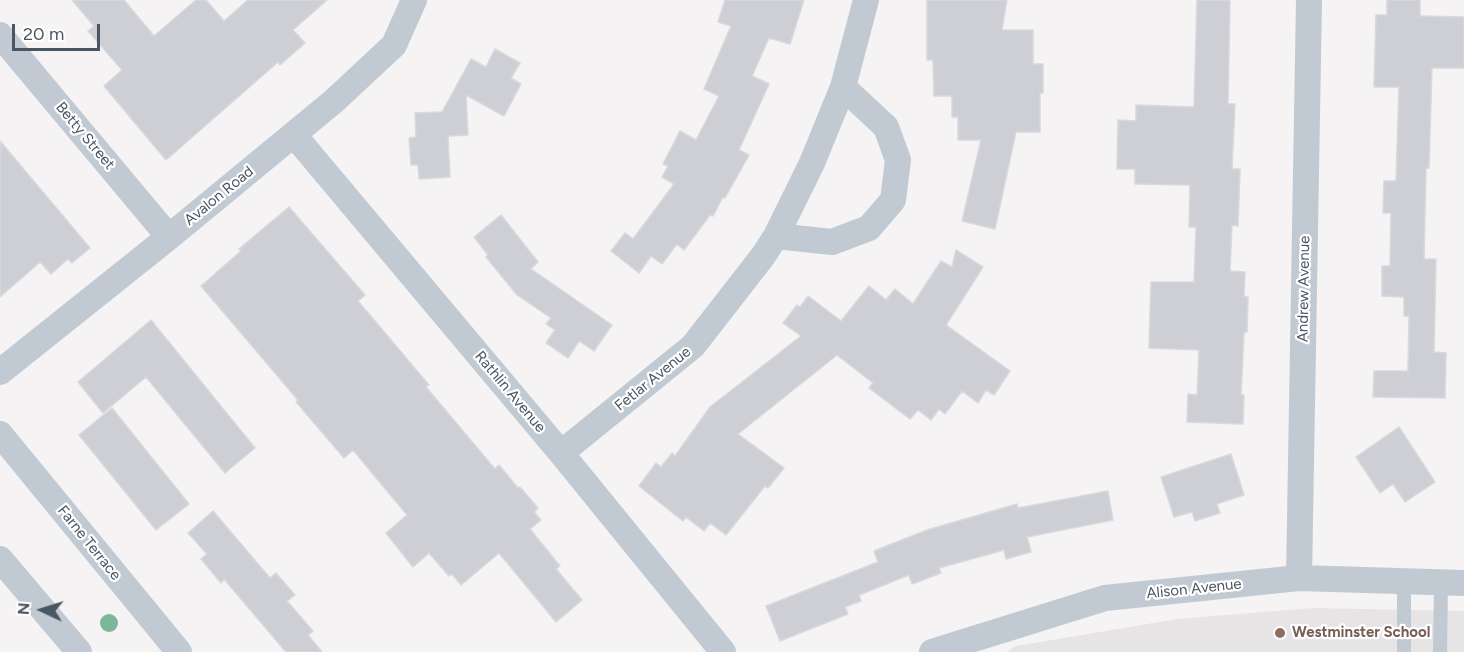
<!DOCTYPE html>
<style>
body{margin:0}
#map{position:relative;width:1464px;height:652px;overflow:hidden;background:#f5f3f3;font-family:Figtree,sans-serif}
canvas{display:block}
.north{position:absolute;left:12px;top:580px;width:60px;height:60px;-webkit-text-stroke:4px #fff;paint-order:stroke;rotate:274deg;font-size:16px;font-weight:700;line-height:24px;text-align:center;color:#4a5661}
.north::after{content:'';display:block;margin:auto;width:21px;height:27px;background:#4a5661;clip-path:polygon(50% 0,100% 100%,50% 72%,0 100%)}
.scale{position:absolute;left:12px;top:24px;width:88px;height:27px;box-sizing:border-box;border:3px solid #4a5661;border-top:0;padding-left:8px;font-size:18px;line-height:21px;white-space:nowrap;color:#4a5661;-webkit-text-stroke:4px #fff;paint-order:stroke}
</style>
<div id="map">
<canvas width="1464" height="652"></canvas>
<div class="north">N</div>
<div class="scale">20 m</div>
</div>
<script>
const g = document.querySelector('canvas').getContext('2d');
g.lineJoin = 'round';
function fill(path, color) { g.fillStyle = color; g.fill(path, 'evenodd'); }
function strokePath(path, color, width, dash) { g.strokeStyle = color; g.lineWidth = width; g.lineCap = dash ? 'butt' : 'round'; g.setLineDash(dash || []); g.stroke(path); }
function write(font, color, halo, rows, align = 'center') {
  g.font = font + ' Figtree,sans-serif'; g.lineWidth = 4.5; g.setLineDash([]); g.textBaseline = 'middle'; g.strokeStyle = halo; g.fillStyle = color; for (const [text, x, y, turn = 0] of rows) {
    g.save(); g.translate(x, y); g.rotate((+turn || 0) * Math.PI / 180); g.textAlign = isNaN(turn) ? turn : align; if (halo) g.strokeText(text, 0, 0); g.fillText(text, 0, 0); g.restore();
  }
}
fill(new Path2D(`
 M 1313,608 L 1464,611 L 1464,652 L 1007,652 L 1016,646 L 1177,619 Z`), '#e6e4e5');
const building = new Path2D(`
 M 72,0 L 124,0 L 154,36 L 196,0 L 206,0 L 224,21 L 248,0 L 327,0 L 293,30 L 305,43 L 280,65 L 278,62 L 166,160 L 104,86 L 122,70 L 88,31 L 94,26 Z
 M 725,0 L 804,0 L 790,44 L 769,38 L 752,76 L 769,84 L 739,150 L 749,155 L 725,198 L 723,197 L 713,216 L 710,215 L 684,250 L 677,244 L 662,264 L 651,256 L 639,273 L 611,251 L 625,233 L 633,239 L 674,184 L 662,177 L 668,166 L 663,164 L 680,131 L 696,140 L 719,96 L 704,89 L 731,26 L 718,22 Z
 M 927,0 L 1007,0 L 1002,30 L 1033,30 L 1033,64 L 1043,64 L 1043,93 L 1040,93 L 1040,132 L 1016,132 L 995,229 L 962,221 L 981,140 L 958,140 L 958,117 L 952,117 L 952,96 L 934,96 L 933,60 L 927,60 Z
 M 1197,0 L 1230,0 L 1228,104 L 1235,104 L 1232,169 L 1240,169 L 1238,226 L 1232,225 L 1230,271 L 1245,272 L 1244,296 L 1248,297 L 1247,332 L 1244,332 L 1241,395 L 1244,395 L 1243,424 L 1187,422 L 1188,394 L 1197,395 L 1199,350 L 1149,348 L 1151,282 L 1194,282 L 1196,227 L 1189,227 L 1190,185 L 1135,184 L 1135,169 L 1117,169 L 1118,120 L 1136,121 L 1136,105 L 1194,107 Z
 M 1387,0 L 1420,0 L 1420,16 L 1464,17 L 1464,68 L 1432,68 L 1429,168 L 1426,168 L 1424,259 L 1436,259 L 1434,352 L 1446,353 L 1445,398 L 1373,397 L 1374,371 L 1408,371 L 1409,316 L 1404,316 L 1404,297 L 1382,296 L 1382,266 L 1390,266 L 1391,213 L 1383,213 L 1384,181 L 1396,181 L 1399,87 L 1374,87 L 1376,15 L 1387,15 Z
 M 495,49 L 520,63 L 511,78 L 521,84 L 504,116 L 466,95 L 468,135 L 448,136 L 450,177 L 419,179 L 418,165 L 411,165 L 409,138 L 416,137 L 415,113 L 442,112 L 471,59 L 486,67 Z
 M 0,141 L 90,248 L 72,263 L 68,259 L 51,274 L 40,262 L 0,297 Z
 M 289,207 L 365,295 L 358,301 L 429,385 L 426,387 L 495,469 L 499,465 L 518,488 L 520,487 L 538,508 L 534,512 L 541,520 L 530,529 L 560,566 L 556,569 L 582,600 L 556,622 L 499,553 L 461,585 L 452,574 L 449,576 L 429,553 L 413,567 L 386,533 L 407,515 L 353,450 L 344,458 L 296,402 L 298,400 L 201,286 L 241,251 L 239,249 Z
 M 501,215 L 538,262 L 531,269 L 612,325 L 594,351 L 579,341 L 568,358 L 546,343 L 555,330 L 546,324 L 551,318 L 517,295 L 486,257 L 488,255 L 474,237 Z
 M 956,250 L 983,267 L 946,325 L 1010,371 L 994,395 L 986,390 L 978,403 L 962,391 L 945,414 L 939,409 L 931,420 L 918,410 L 910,419 L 869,388 L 873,383 L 837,355 L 738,434 L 784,468 L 768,488 L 765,486 L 726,535 L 710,523 L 704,531 L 686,517 L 683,521 L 639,486 L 656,463 L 661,467 L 672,453 L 675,456 L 710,407 L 801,336 L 783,323 L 797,305 L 800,307 L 808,296 L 841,321 L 869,286 L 886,300 L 895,289 L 913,304 L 941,261 L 952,267 Z
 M 151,320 L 255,448 L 225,473 L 146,377 L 103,413 L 78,382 Z
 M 112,408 L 189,504 L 156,530 L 79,435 Z
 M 1399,427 L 1435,482 L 1405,502 L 1393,484 L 1380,493 L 1356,457 Z
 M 1231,454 L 1244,495 L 1217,504 L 1220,513 L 1195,521 L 1192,512 L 1174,517 L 1161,477 Z
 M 1108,491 L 1113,520 L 1027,537 L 1031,552 L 1006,559 L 1004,550 L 939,568 L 941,573 L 912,584 L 909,575 L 859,595 L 861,601 L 845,607 L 848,614 L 780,641 L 766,606 L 878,562 L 874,551 L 927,530 L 1017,504 L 1018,508 Z
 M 213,511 L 270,578 L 276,573 L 295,595 L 287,601 L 313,631 L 308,635 L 322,652 L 286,652 L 224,579 L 221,583 L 201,559 L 207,554 L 188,533 Z`);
fill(building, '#cdcfd5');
strokePath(building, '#d7d9de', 1.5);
strokePath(new Path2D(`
 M 1404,652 L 1404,582
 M 1440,652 L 1441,583`), '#c1cad2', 14);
strokePath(new Path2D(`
 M 0,35 L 169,237
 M 294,135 L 561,453 L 723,652
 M 776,236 L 832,242 L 869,228 L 893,200 L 898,160 L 886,127 L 843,87
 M 0,372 L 169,237 L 334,101 L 394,45 L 414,0
 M 0,434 L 179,652
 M 561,453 L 693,346 L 763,256 L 776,236 L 812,163 L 843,87 L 866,0
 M 0,559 L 79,652
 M 1299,578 L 1309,0
 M 932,652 L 1105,598 L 1299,578 L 1464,583`), '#c1cad2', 26);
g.fillStyle = '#7bb799';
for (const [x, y] of [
 [109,623]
]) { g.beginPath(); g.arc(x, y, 9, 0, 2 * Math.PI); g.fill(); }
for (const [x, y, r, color] of [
 [1280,633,6,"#8d6e63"]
]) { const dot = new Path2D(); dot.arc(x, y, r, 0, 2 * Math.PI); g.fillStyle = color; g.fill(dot); strokePath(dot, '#fff', 2); }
write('15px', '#4a5661', '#fff', [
 ["Betty Street",85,136,50],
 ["Avalon Road",219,196,-39],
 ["Andrew Avenue",1304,289,-89],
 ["Fetlar Avenue",653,379,-39],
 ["Rathlin Avenue",510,392,50],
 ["Farne Terrace",89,543,51],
 ["Alison Avenue",1194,589,-6]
]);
write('bold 15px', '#785e54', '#fff', [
 ["Westminster School",1292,633]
], 'left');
</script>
